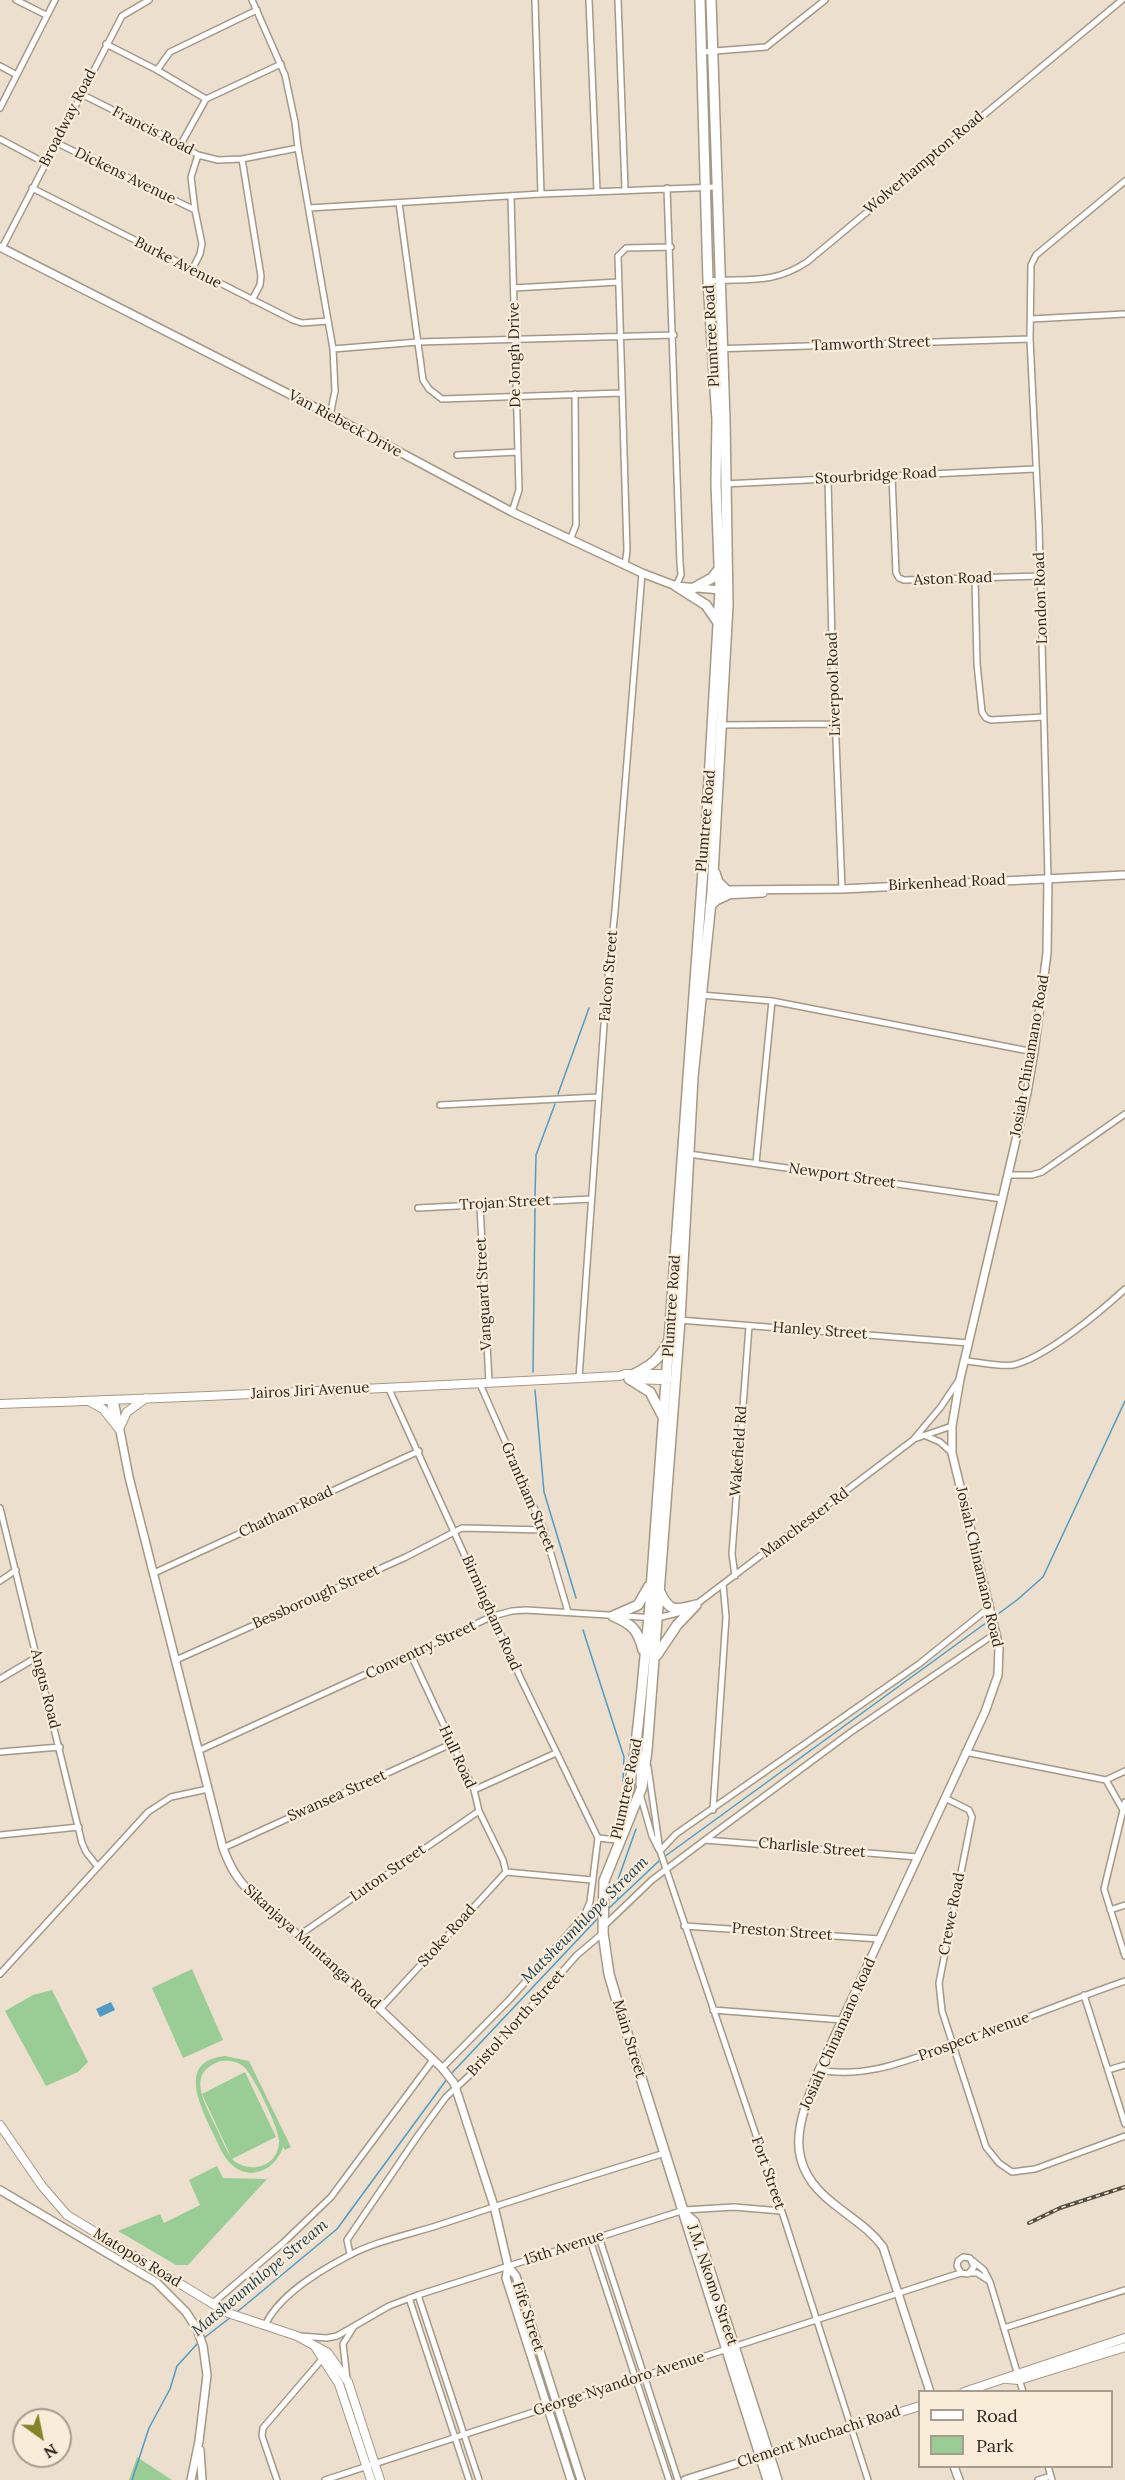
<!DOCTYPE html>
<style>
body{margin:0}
#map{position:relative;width:1125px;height:2480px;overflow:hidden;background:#ecdfcd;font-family:Lora,serif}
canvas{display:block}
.legend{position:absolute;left:918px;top:2390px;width:195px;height:78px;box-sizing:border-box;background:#f9edda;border:2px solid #a69d8f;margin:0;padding:8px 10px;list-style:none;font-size:18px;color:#2a251e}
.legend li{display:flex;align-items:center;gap:12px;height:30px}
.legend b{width:30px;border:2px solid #a69d8f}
.north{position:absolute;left:12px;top:2408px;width:60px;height:60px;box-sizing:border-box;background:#f9edda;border:2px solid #a69d8f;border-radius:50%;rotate:147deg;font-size:16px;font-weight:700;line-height:24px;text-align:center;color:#2a251e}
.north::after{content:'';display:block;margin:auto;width:21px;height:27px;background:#84842d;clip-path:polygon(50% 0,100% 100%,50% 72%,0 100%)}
</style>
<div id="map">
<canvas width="1125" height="2480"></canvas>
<ul class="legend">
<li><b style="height:8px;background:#fff"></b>Road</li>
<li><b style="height:16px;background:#9acd95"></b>Park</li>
</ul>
<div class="north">N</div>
</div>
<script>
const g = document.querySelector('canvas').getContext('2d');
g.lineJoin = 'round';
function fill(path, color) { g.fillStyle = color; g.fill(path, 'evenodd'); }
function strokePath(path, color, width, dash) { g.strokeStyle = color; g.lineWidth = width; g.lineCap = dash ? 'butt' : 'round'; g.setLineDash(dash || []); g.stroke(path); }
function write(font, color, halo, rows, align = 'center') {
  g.font = font + ' Lora,serif'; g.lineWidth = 4.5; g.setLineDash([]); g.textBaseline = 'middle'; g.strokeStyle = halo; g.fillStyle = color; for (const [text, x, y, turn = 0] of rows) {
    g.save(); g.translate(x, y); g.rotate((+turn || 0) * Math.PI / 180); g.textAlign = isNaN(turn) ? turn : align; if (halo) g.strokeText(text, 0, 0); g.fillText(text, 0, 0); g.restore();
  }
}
fill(new Path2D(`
 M 192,1969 L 223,2040 L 183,2058 L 152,1988 Z
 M 52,1990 L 88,2062 L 78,2072 L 46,2086 L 5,2011 L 33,1995 Z
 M 225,2056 L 249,2061 L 291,2147 L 285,2150 L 283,2147 C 276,2169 251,2182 232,2165 C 223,2157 218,2144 213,2133 C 201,2107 176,2061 225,2056 ZM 221,2061 C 229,2060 237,2061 243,2066 C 253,2074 279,2128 279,2141 C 279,2167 249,2175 232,2159 L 276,2137 L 245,2072 L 202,2094 L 231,2157 C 224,2147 220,2134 214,2123 C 204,2101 186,2072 221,2061 Z
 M 217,2166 L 223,2178 L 267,2179 L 188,2265 L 176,2265 L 118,2231 L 160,2214 L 164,2223 L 200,2205 L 189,2180 Z
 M 137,2457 L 172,2480 L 129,2480 Z`), '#9acd95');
fill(new Path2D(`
 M 111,2002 L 115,2010 L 100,2017 L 96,2009 Z`), '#509bc3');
strokePath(new Path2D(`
 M 558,1094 L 589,1008
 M 535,1198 L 536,1155 L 555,1104
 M 533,1372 L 535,1208
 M 535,1390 L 544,1492 L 576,1598
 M 994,1617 L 1017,1600 L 1043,1577 L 1125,1401
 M 583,1630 L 624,1757 L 623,1781
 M 664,1857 L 990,1620
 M 618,1899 L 615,1888 L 636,1829
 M 607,1910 L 660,1860
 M 450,2075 L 599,1917
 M 237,2312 L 337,2229 L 447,2079
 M 204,2338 L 231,2317
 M 132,2480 L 149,2428 L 170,2389 L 177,2366 L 198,2343`), '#509bc3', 1.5);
const minor = new Path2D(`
 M 16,0 L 46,15
 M 252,0 L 285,75 L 295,122 L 298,148 L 333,349 L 335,391 L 330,416
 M 535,0 L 541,194
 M 589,0 L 597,191
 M 618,0 L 625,189
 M 106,44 L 157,70 L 206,99 L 281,64
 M 702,52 L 766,47 L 825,0
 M 0,66 L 17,75
 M 157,70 L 170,52 L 257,10
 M 81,94 L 181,144 L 198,155 L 218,160 L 242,159 L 298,148
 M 0,108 L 55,0
 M 0,139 L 45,163
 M 55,142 L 195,210
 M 181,144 L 206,99
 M 242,159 L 261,276 L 260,285 L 252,300
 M 32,188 L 293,320 L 302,323 L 328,321
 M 667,188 L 680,563 L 681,575 L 676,586
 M 511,196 L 519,490 L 512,512
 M 399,203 L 423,380 L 429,389 L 442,399 L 621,393
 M 309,208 L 541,194 L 717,187
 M 2,248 L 122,16 L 149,0
 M 192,270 L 200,254 L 202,244 L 195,210 L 191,177 L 198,155
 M 708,281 C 748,278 772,285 807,262 L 1122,0
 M 514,288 L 618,282
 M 1031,319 L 1125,314
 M 333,349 L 418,342 L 674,335
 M 712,349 L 1030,339
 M 457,455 L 518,452
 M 892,476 L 896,573 L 899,578 L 904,580 L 1040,576
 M 828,479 L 832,641 L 842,889
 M 724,484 L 1035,469
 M 570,540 L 576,525 L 575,394
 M 625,566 L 627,550 L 618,256 L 626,248 L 671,247
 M 975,578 L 977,664 L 982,712 L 986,718 L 991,720 L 1044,717
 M 721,725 L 835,724
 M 1048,878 L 1039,525 L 1030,339 L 1031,265 L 1036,255 L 1125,181
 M 701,995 L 772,1001 L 1034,1052
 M 440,1105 L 599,1097
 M 689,1154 L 1002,1199
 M 756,1163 L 772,1001
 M 1008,1175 L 1032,1175 L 1042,1172 L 1125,1114
 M 480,1205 L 489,1383
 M 418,1208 L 591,1199
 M 679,1320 L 969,1343
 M 966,1361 C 980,1362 998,1367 1013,1365 C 1045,1358 1100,1312 1125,1289
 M 579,1378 L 606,996 L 615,911 L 642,573
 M 480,1384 L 544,1530 L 568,1612
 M 388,1387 L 521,1679 L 598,1838
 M 924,1435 L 940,1442 L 952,1453
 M 914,1439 L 952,1426
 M 0,1508 L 82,1843 L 86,1852 L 98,1867
 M 154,1573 L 419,1451
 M 735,1576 L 732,1554 L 749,1326
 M 0,1581 L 16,1570
 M 694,1606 L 913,1440 L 940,1408 L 959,1380
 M 176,1660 L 406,1557 L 462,1528 L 544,1530
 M 0,1679 L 37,1657
 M 198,1751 L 493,1616 L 512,1611 L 526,1610 L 657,1618 L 686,1611
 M 0,1752 L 60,1747
 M 965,1752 L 1106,1780 L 1125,1771
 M 648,1767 L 660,1851 L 785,2221 L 868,2480
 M 1106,1780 L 1123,1810
 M 639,1785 L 640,1743
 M 474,1790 L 556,1753
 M 640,1794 L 652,1836 L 659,1850
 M 945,1798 L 969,1810 L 972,1817 L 939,1983 L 942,2011 L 986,2147 L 999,2163 L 1012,2172 L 1035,2169 L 1125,2136
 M 1125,1802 L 1104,1889 L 1125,1956
 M 713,1810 L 726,1617 L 723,1584
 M 0,1835 L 79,1827
 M 598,1838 L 617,1840
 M 705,1840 L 918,1857
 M 223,1848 L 451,1744
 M 660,1851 L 676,1834 L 919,1664 L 990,1607
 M 506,1872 L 592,1880
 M 1110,1910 L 1125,1905
 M 604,1926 L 652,1880 L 705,1840 L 851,1732 L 996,1633
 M 684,1926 L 880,1939
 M 298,1936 L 479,1811
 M 0,1974 L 148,1812 L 171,1797 L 208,1789
 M 1084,1995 L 1125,2124
 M 380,2009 L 506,1872 L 503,1860 L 479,1811 L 474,1790 L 411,1655
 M 713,2010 L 843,2020
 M 442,2068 L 510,1999 L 584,1916 L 590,1902 L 598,1838
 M 819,2070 C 867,2079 908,2060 952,2045 C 1010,2025 1067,2001 1125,1981
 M 1108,2070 L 1125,2065
 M 599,2237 L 678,2480
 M 590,2240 L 669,2480
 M 350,2254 L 347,2240 L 419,2134 L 446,2097 L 470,2075 L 577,1955 L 603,1933
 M 973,2261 L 984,2270 L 990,2282 L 1023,2392
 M 970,2273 L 977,2273 L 989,2281
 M 418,2295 L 479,2480
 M 409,2298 L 469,2480
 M 212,2304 L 283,2243 L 331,2197 L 433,2060
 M 265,2325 C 280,2294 319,2271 348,2256 C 373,2242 411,2234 439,2225 C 514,2200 589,2176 665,2153
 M 1004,2328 L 1125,2290
 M 300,2336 L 327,2338 L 337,2336 L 389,2306 L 418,2295 L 684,2210 L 734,2207 L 781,2211
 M 347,2379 L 343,2344 L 353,2328
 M 1048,2466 L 1052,2480
 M 277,2480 L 262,2436 L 263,2428 L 323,2358
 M 325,2480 L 948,2277 L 961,2273 L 968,2274 L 974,2267 L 970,2258 L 963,2257 L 958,2261 L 957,2266 L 961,2273
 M 1038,2480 L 1051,2476`);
const tertiary = new Path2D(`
 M 0,247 L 336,418 L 512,512 L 642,573 L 676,586 L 720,590
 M 712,892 L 726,890 L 842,889 L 1125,875
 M 723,895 L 763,893
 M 114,1400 L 129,1477 L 223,1848 C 230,1867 237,1879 251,1893 L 380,2009 L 442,2068 L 454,2083 L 494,2206 L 508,2266 L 506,2278 L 571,2480
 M 114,1400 L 111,1406 L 115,1421
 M 0,2190 L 156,2282 L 186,2312 L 197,2329 L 203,2346 L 207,2375 L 199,2441 L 191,2480
 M 508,2266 L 516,2276 L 581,2480
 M 930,2392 L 883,2247 C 870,2229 851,2218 834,2204 C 781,2164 798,2122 819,2070 L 985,1712 L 998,1675 L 999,1647 L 952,1453 L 952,1426 L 960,1379 L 1027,1093 L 1034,1052 L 1047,953 L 1048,878
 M 200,2450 L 202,2480
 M 954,2466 L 959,2480
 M 685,2480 L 761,2456`);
const secondary = new Path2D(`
 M 630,1379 L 661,1380 L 667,1378
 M 89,1401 L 103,1409 L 119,1429 L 127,1412 L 146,1398
 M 0,1404 C 207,1397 413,1387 619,1376 L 625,1374 L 661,1374 L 667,1378
 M 0,2125 L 42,2186 L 67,2215 L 228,2313 L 297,2336 L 328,2353 L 348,2382 L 380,2480
 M 316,2348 L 339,2384 L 371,2480
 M 1007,2379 L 1019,2380 L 1125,2347
 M 964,2392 L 1125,2338
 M 765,2454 L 920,2406`);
const trunk = new Path2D(`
 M 711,0 L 725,420 L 728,605 L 712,892 L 693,1077 L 680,1320 L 647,1750 L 642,1787 L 604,1881 L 603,1933 L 609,1974 L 619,2008 L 768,2480
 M 676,586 L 706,605 L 717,621
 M 694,588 L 712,578 L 719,569
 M 715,873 L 718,882 L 726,890
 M 710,906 L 716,900 L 727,895
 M 634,1374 C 650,1366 660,1359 668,1342
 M 629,1379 L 650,1392 L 662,1415
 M 660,1592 C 670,1613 675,1610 696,1605
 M 613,1616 C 632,1624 638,1630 643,1650
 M 613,1616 L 638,1605 L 649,1586
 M 657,1655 L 677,1625 L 696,1605
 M 619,1832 C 638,1762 641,1689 649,1617 L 707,815 L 720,590 L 716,484 L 717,420 L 708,281 L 700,0
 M 687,2216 L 694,2222 L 777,2480`);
strokePath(minor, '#a49887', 8);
strokePath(tertiary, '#a49887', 10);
strokePath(secondary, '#a49887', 10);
strokePath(trunk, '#a49887', 12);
strokePath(minor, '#fff', 5);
strokePath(tertiary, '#fff', 7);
strokePath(secondary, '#fff', 8);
strokePath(trunk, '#fff', 9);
const rail = new Path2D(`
 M 1029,2223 L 1060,2208 L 1125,2187`);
strokePath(rail, '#534d43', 4);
strokePath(rail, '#f9edda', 1.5, [4.5]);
write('15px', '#2a251e', '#f9edda', [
 ["Broadway Road",68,118,-63],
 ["Francis Road",153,131,27],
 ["Wolverhampton Road",924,163,-40],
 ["Dickens Avenue",125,176,26],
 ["Burke Avenue",178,263,27],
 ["Plumtree Road",712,336,-93],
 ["Tamworth Street",871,344,-2],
 ["De Jongh Drive",515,355,-91],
 ["Van Riebeck Drive",345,424,28],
 ["Stourbridge Road",876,476,-3],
 ["Aston Road",953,579,-2],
 ["London Road",1041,598,-92],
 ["Liverpool Road",834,684,-92],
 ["Plumtree Road",706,821,-85],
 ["Birkenhead Road",947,883,-3],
 ["Falcon Street",609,976,-85],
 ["Josiah Chinamano Road",1030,1056,-80],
 ["Newport Street",842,1176,8],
 ["Trojan Street",505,1203,-3],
 ["Vanguard Street",484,1294,-93],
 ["Plumtree Road",672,1306,-86],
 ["Hanley Street",820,1331,4],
 ["Jairos Jiri Avenue",310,1391,-3],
 ["Wakefield Rd",739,1451,-86],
 ["Grantham Street",528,1497,67],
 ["Chatham Road",286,1512,-25],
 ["Manchester Rd",805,1523,-37],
 ["Josiah Chinamano Road",979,1567,77],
 ["Bessborough Street",316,1597,-24],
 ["Birmingham Road",491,1613,66],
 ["Conventry Street",421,1650,-25],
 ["Angus Road",45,1689,76],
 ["Hull Road",457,1757,65],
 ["Plumtree Road",627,1789,-78],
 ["Swansea Street",337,1796,-24],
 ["Charlisle Street",812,1848,5],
 ["Luton Street",388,1873,-35],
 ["Crewe Road",952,1914,-79],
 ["Preston Street",782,1932,4],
 ["Stoke Road",447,1936,-48],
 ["Sikanjaya Muntanga Road",312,1947,42],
 ["Bristol North Street",516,2023,-48],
 ["Josiah Chinamano Road",838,2034,-66],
 ["Prospect Avenue",974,2037,-20],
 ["Main Street",629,2039,73],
 ["Fort Street",768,2173,71],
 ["15th Avenue",564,2248,-18],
 ["Matopos Road",137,2258,31],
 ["J.M. Nkomo Street",712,2285,71],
 ["Fife Street",528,2317,72],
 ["George Nyandoro Avenue",619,2384,-18],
 ["Clement Muchachi Road",819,2437,-18]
]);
write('italic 16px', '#1a3c4e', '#f9edda', [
 ["Matsheumhlope Stream",585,1920,-45],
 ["Matsheumhlope Stream",260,2278,-40]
]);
</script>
